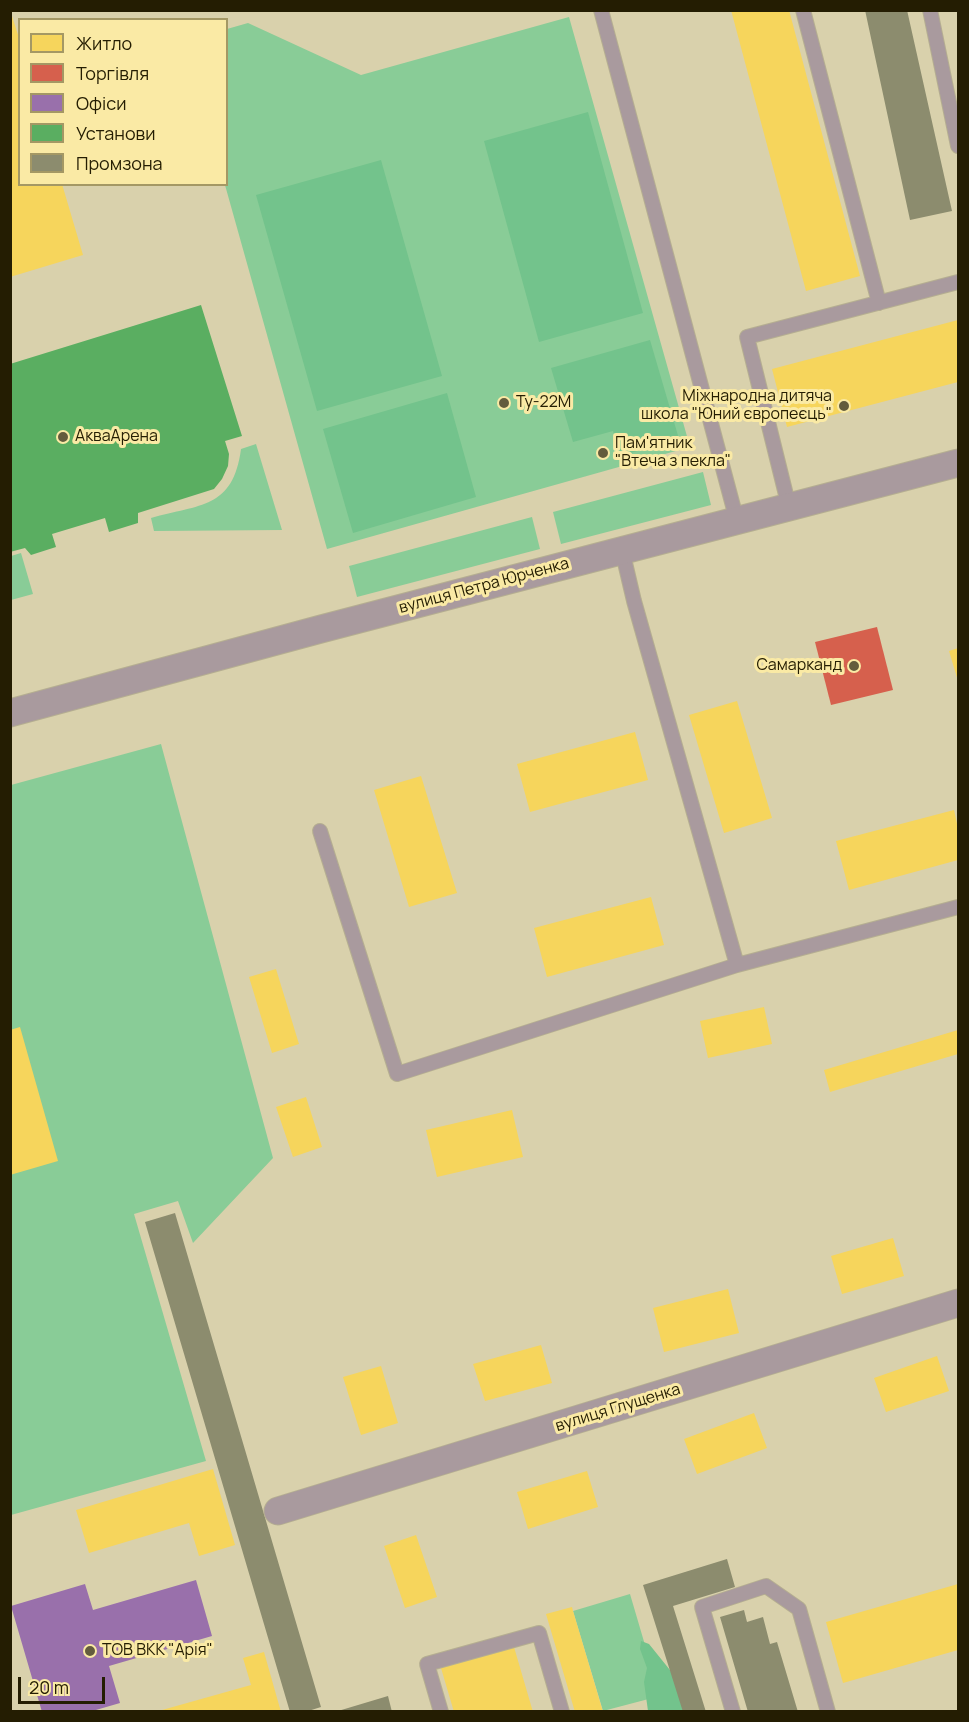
<!DOCTYPE html>
<meta charset="utf-8">
<style>
body{margin:0}
#map{position:relative;width:969px;height:1722px;overflow:hidden;background:#d9d1ac;font-family:Manrope,sans-serif}
canvas{display:block}
.frame{position:absolute;inset:0;border:12px solid #241d02;pointer-events:none}
.legend{position:absolute;left:18px;top:18px;width:210px;height:168px;box-sizing:border-box;background:#faeaa5;border:2px solid #a49864;margin:0;padding:8px 10px;list-style:none;font-size:18px;color:#241d02}
.legend li{display:flex;align-items:center;gap:12px;height:30px}
.legend b{width:30px;border:2px solid #a49864}
.scale{position:absolute;left:18px;top:1677px;width:87px;height:27px;box-sizing:border-box;border:3px solid #241d02;border-top:0;padding-left:8px;font-size:18px;line-height:21px;white-space:nowrap;color:#241d02;-webkit-text-stroke:4px #faeaa5;paint-order:stroke}
</style>
<div id="map">
<canvas width="969" height="1722"></canvas>
<div class="frame"></div>
<ul class="legend">
<li><b style="height:16px;background:#f6d55c"></b>Житло</li>
<li><b style="height:16px;background:#d6604d"></b>Торгівля</li>
<li><b style="height:16px;background:#9970ab"></b>Офіси</li>
<li><b style="height:16px;background:#5aae61"></b>Установи</li>
<li><b style="height:16px;background:#8c8c6e"></b>Промзона</li>
</ul>
<div class="scale">20 m</div>
</div>
<script>
const g = document.querySelector('canvas').getContext('2d');
g.lineJoin = 'round';
function fill(path, color) { g.fillStyle = color; g.fill(path, 'evenodd'); }
function strokePath(path, color, width, dash) { g.strokeStyle = color; g.lineWidth = width; g.lineCap = dash ? 'butt' : 'round'; g.setLineDash(dash || []); g.stroke(path); }
function write(font, color, halo, rows, align = 'center') {
  g.font = font + ' Manrope,sans-serif'; g.lineWidth = 6; g.setLineDash([]); g.textBaseline = 'middle'; g.strokeStyle = halo; g.fillStyle = color; for (const [text, x, y, turn = 0] of rows) {
    g.save(); g.translate(x, y); g.rotate((+turn || 0) * Math.PI / 180); g.textAlign = isNaN(turn) ? turn : align; if (halo) g.strokeText(text, 0, 0); g.fillText(text, 0, 0); g.restore();
  }
}
fill(new Path2D(`
 M 569,17 L 690,447 L 327,549 L 225,185 L 226,184 L 227,29 L 248,23 L 361,75 Z
 M 256,444 L 282,530 L 154,531 L 151,518 C 200,504 233,509 241,449 Z
 M 703,472 L 711,505 L 561,544 L 553,512 Z
 M 532,517 L 540,549 L 357,597 L 349,566 Z
 M 21,553 L 33,594 L 11,600 L 11,556 Z
 M 161,744 L 273,1158 L 193,1243 L 178,1201 L 134,1214 L 206,1461 L 11,1515 L 11,785 Z
 M 630,1594 L 660,1696 L 603,1711 L 573,1611 Z`), '#89cc97');
fill(new Path2D(`
 M 588,112 L 643,313 L 539,342 L 484,141 Z
 M 381,160 L 442,376 L 317,411 L 256,195 Z
 M 650,340 L 679,439 L 620,456 L 613,431 L 573,442 L 551,368 Z
 M 447,393 L 476,497 L 353,533 L 323,429 Z
 M 641,1641 L 649,1644 L 678,1680 L 690,1711 L 648,1711 L 644,1682 L 647,1668 L 640,1649 Z`), '#73c38c');
fill(new Path2D(`
 M 731,10 L 789,10 L 860,276 L 806,291 Z
 M 11,13 L 20,41 L 20,184 L 62,184 L 83,255 L 10,277 Z
 M 958,320 L 958,382 L 787,427 L 772,369 Z
 M 958,648 L 958,681 L 949,651 Z
 M 737,701 L 772,818 L 724,833 L 689,715 Z
 M 635,732 L 648,780 L 530,812 L 517,764 Z
 M 421,776 L 457,893 L 409,907 L 374,790 Z
 M 954,810 L 958,828 L 958,860 L 849,890 L 836,841 Z
 M 651,897 L 664,945 L 547,977 L 534,928 Z
 M 276,969 L 299,1044 L 272,1053 L 249,977 Z
 M 764,1007 L 772,1044 L 708,1058 L 700,1021 Z
 M 20,1027 L 58,1161 L 10,1175 L 10,1030 Z
 M 958,1030 L 958,1054 L 830,1092 L 824,1070 Z
 M 306,1097 L 322,1147 L 293,1157 L 276,1107 Z
 M 512,1110 L 523,1157 L 437,1177 L 426,1130 Z
 M 893,1238 L 904,1276 L 842,1294 L 831,1256 Z
 M 728,1289 L 739,1333 L 664,1352 L 653,1308 Z
 M 541,1345 L 552,1383 L 485,1401 L 473,1364 Z
 M 937,1356 L 949,1391 L 886,1412 L 874,1378 Z
 M 381,1366 L 398,1423 L 361,1435 L 343,1377 Z
 M 754,1413 L 767,1448 L 697,1474 L 684,1439 Z
 M 213,1469 L 235,1545 L 199,1556 L 189,1523 L 89,1553 L 76,1510 Z
 M 587,1471 L 598,1507 L 528,1529 L 517,1492 Z
 M 416,1535 L 437,1597 L 405,1608 L 384,1546 Z
 M 958,1584 L 958,1650 L 843,1683 L 826,1622 Z
 M 572,1607 L 573,1611 L 603,1712 L 575,1712 L 546,1614 Z
 M 514,1647 L 533,1712 L 454,1712 L 441,1668 Z
 M 264,1652 L 281,1712 L 155,1712 L 251,1685 L 243,1658 Z`), '#f6d55c');
fill(new Path2D(`
 M 877,627 L 893,690 L 831,705 L 815,642 Z`), '#d6604d');
fill(new Path2D(`
 M 196,1580 L 212,1636 L 109,1666 L 120,1703 L 89,1712 L 42,1712 L 11,1606 L 85,1584 L 93,1610 Z`), '#9970ab');
fill(new Path2D(`
 M 201,305 L 242,436 L 225,441 L 229,454 L 228,466 L 222,479 L 214,489 L 138,513 L 138,523 L 109,532 L 105,518 L 52,534 L 56,547 L 31,555 L 25,548 L 10,552 L 10,364 Z`), '#5aae61');
fill(new Path2D(`
 M 865,10 L 907,10 L 952,211 L 910,220 Z
 M 175,1213 L 321,1707 L 305,1712 L 290,1712 L 145,1222 Z
 M 727,1559 L 735,1587 L 673,1606 L 706,1712 L 683,1712 L 643,1585 Z
 M 744,1610 L 747,1622 L 763,1617 L 770,1644 L 777,1642 L 798,1712 L 748,1712 L 720,1617 Z
 M 388,1696 L 392,1712 L 338,1712 L 338,1711 Z`), '#8c8c6e');
const service = new Path2D(`
 M 601,10 L 737,521
 M 803,10 L 879,303
 M 930,10 L 958,146
 M 789,507 L 747,337 L 958,282
 M 622,550 L 634,601 L 737,965 L 958,907
 M 320,831 L 397,1074 L 737,965
 M 441,1712 L 427,1664 L 539,1633 L 562,1712
 M 733,1712 L 702,1607 L 766,1586 L 799,1609 L 828,1712`);
const minor = new Path2D(`
 M 10,713 L 321,629 L 958,463
 M 278,1511 L 958,1303`);
strokePath(service, '#b5ae91', 16);
strokePath(minor, '#b5ae91', 29);
strokePath(service, '#a99a9e', 14);
strokePath(minor, '#a99a9e', 27);
for (const [x, y, r, color] of [
 [504,403,6,"#635c3d"],
 [844,406,6,"#635c3d"],
 [63,437,6,"#635c3d"],
 [603,453,6,"#635c3d"],
 [854,666,6,"#635c3d"],
 [90,1651,6,"#635c3d"]
]) { const dot = new Path2D(); dot.arc(x, y, r, 0, 2 * Math.PI); g.fillStyle = color; g.fill(dot); strokePath(dot, '#faeaa5', 2); }
write('16px', '#241d02', '#faeaa5', [
 ["Міжнародна дитяча",832,397,"right"],
 ["школа \"Юний європеєць\"",832,415,"right"],
 ["Ту-22М",516,403],
 ["АкваАрена",75,437],
 ["Пам'ятник",615,444],
 ["\"Втеча з пекла\"",615,462],
 ["Самарканд",842,666,"right"],
 ["ТОВ ВКК \"Арія\"",102,1651]
], 'left');
write('16px', '#241d02', '#faeaa5', [
 ["вулиця Петра Юрченка",484,586,-15],
 ["вулиця Глущенка",618,1408,-17]
]);
</script>
